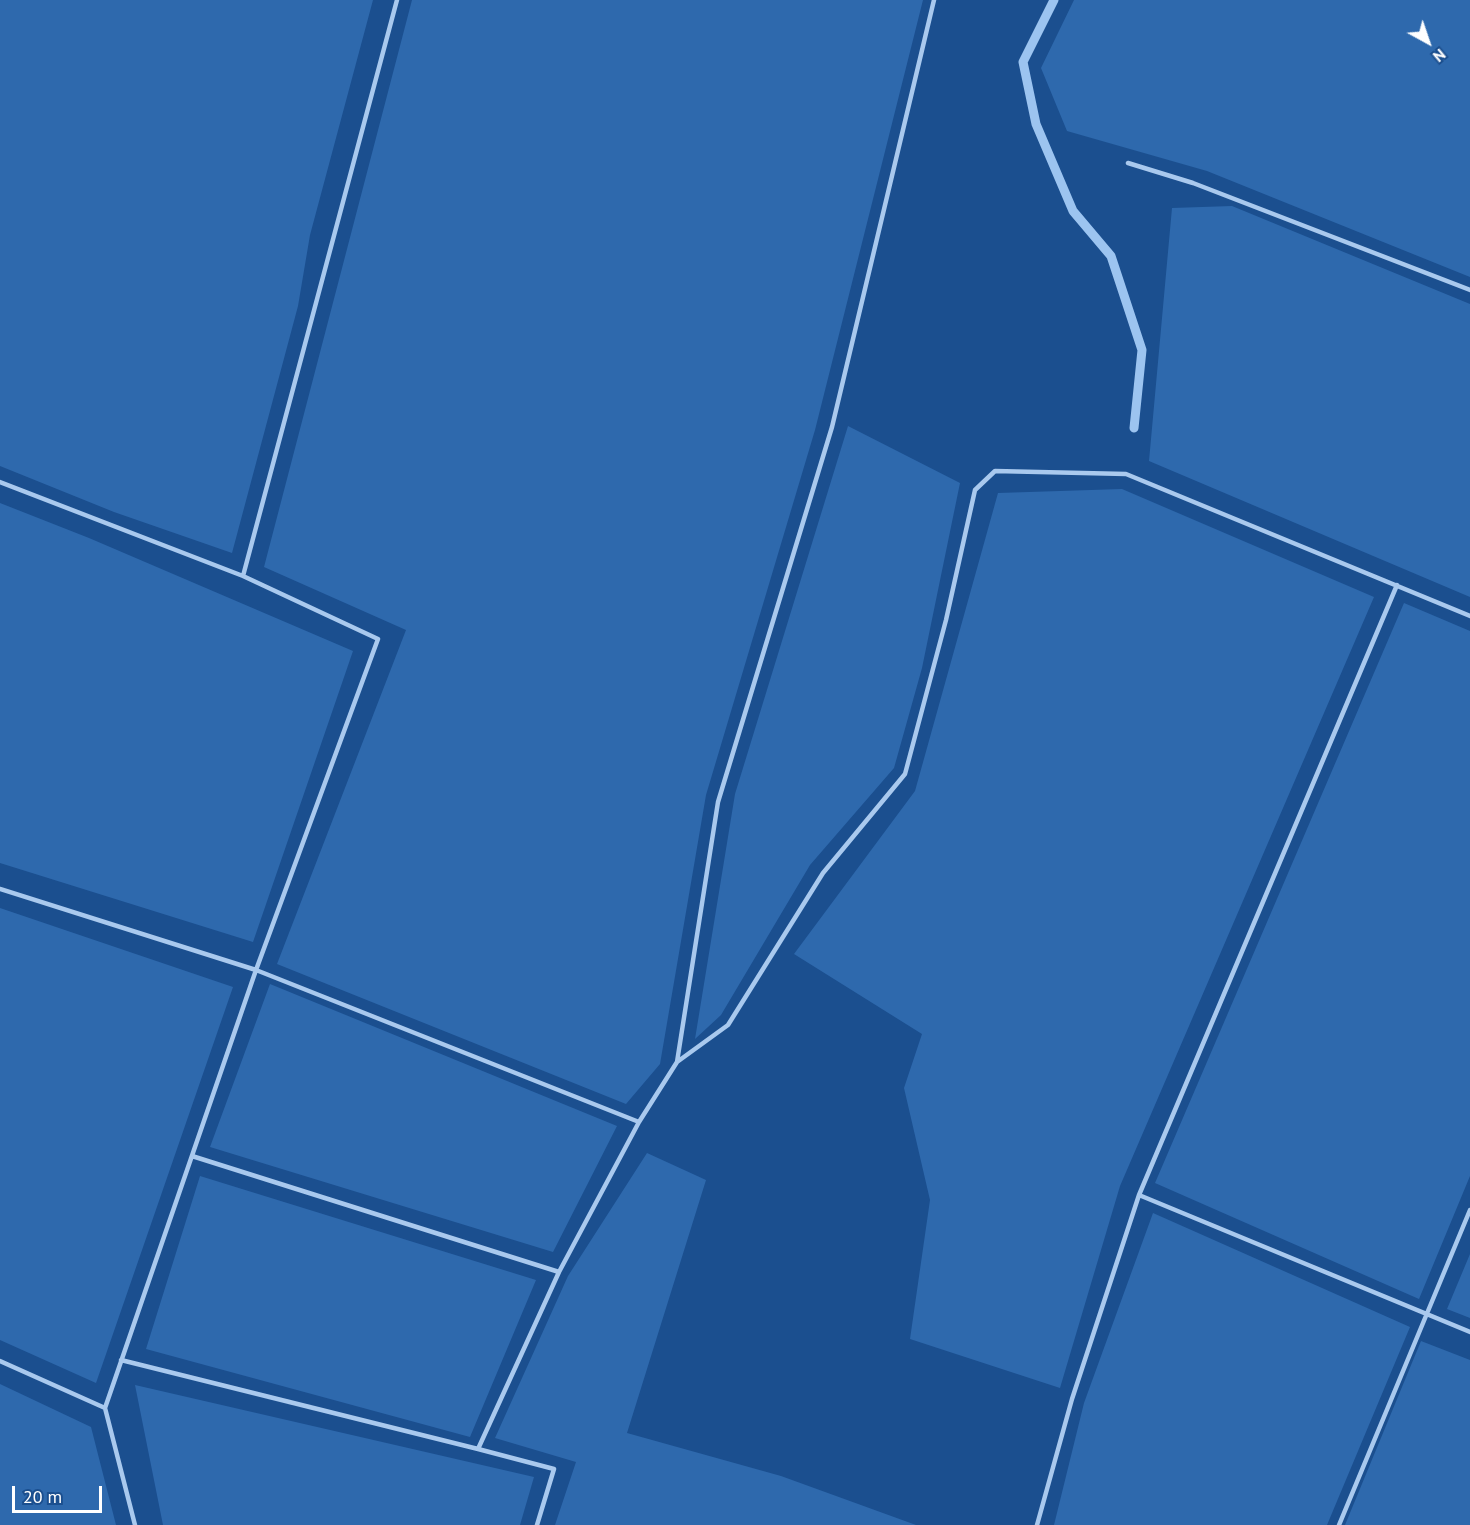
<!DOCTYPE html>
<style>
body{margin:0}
#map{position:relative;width:1470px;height:1525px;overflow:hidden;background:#1b4f8f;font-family:"PT Sans",sans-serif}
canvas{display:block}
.north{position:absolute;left:1398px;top:12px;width:60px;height:60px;-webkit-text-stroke:4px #1b4f8f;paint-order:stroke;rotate:140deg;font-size:16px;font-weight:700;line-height:24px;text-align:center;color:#fff}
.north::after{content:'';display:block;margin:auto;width:21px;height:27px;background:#fff;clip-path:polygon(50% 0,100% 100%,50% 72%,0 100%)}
.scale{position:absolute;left:12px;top:1486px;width:90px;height:27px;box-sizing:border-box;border:3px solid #fff;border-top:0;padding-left:8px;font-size:18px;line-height:21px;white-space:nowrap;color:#fff;-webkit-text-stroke:4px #1b4f8f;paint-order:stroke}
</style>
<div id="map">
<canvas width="1470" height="1525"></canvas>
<div class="north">N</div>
<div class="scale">20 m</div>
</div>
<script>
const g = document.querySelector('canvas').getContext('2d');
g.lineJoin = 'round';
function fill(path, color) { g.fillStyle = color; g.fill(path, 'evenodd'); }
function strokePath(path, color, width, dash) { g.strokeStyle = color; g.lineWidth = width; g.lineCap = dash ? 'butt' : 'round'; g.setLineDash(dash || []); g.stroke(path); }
fill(new Path2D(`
 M 0,0 L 373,0 L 310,235 L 298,306 L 232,553 L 114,512 L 0,466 Z
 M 412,0 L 923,0 L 815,430 L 706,795 L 660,1064 L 626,1104 L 277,964 L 406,630 L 264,567 Z
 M 1074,0 L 1470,0 L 1470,277 L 1207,171 L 1067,131 L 1041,68 Z
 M 1232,206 L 1470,304 L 1470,597 L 1149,461 L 1172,208 Z
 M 848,426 L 960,483 L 922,668 L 894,768 L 810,865 L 721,1015 L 695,1039 L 735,794 Z
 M 1122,489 L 1374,597 L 1120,1186 L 1060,1388 L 910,1339 L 930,1200 L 904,1088 L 922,1034 L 794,954 L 915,791 L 998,493 Z
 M 0,503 L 89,538 L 353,651 L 253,942 L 0,863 Z
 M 1404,603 L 1470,631 L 1470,1176 L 1419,1299 L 1155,1183 Z
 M 0,908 L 233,987 L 96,1383 L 0,1340 Z
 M 270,984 L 617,1126 L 553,1252 L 210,1147 Z
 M 647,1153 L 706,1180 L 627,1433 L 781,1476 L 916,1525 L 555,1525 L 576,1462 L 495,1438 L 568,1276 Z
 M 200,1176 L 536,1280 L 470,1437 L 146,1349 Z
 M 1153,1213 L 1410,1327 L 1327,1525 L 1054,1525 L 1084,1403 Z
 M 1470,1254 L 1470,1318 L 1447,1309 Z
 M 1421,1341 L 1470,1360 L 1470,1525 L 1345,1525 Z
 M 0,1384 L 91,1427 L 116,1525 L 0,1525 Z
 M 135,1385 L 534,1477 L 520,1525 L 163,1525 Z`), '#2e69ad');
strokePath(new Path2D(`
 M 1054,0 L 1023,62 L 1036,124 L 1073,211 L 1111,256 L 1142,350 L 1134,428`), '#9cc4f0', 9);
strokePath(new Path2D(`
 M 1128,163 L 1193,183 L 1470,290
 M 0,482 L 243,576 L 397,0
 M 0,889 L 256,970 L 639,1122 L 677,1062 L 718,802 L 832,427 L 934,0
 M 677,1062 L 728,1025 L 823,873 L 905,774 L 946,620 L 975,490 L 995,471 L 1126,474 L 1470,616
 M 192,1156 L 559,1272 L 639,1122
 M 1139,1195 L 1470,1332
 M 121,1360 L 478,1449 L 559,1272
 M 0,1361 L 105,1408 L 135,1525
 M 105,1408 L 256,970 L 378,639 L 243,576
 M 478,1449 L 554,1469 L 537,1525
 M 1037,1525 L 1072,1399 L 1139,1195 L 1397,585
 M 1339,1525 L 1470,1210`), '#a9c9ee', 4.5);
</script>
